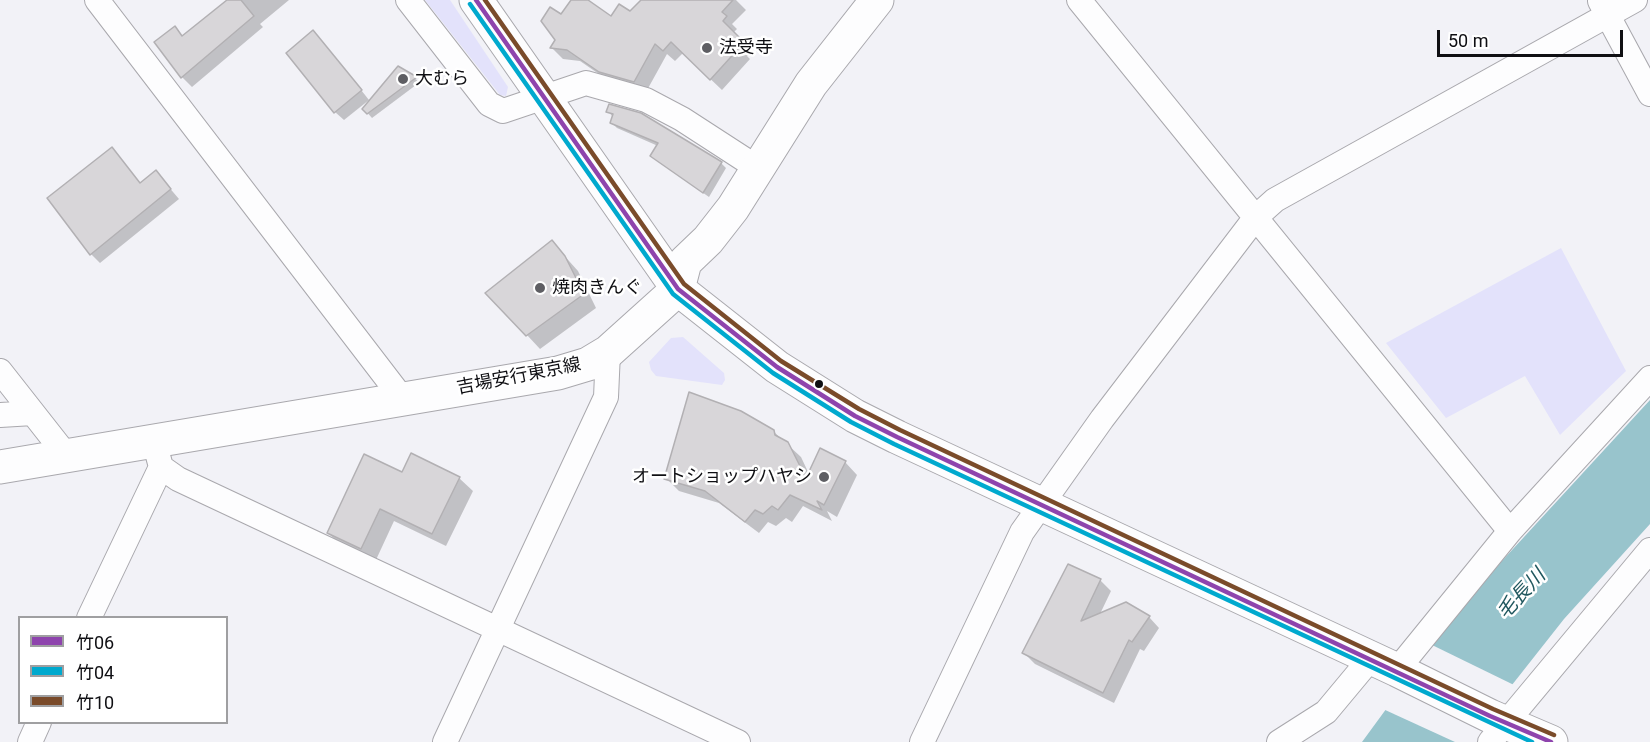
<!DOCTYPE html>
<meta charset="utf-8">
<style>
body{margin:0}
#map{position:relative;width:1650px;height:742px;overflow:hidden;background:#f2f2f7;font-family:Roboto,"Noto Sans JP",sans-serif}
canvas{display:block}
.legend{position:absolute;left:18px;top:616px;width:210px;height:108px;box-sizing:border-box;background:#fff;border:2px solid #9f9fa1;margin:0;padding:8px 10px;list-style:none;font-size:18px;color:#0f0f13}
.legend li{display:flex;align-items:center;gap:12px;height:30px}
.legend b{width:30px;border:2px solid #9f9fa1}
.scale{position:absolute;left:1437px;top:30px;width:186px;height:27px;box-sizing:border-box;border:3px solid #0f0f13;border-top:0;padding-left:8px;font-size:18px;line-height:21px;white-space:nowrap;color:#0f0f13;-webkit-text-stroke:4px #fff;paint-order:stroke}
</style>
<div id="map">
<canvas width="1650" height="742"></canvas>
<ul class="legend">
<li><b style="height:8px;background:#8e44ad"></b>竹06</li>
<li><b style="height:8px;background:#00a9ce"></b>竹04</li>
<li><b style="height:8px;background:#7a4b2a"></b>竹10</li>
</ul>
<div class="scale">50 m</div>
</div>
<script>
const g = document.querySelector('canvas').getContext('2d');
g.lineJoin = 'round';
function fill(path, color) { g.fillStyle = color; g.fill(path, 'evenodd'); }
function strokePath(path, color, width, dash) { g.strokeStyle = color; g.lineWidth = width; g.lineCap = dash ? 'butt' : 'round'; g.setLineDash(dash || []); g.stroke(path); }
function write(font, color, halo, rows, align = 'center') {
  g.font = font + ' Roboto,"Noto Sans JP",sans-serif'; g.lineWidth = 5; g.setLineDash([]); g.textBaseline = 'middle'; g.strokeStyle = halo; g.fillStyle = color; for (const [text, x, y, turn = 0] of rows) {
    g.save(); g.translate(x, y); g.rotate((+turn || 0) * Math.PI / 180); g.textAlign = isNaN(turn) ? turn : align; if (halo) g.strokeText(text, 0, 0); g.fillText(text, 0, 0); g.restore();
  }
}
fill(new Path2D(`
 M 425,0 L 450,0 L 508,87 L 506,96 L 500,95 Z
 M 1561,248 L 1626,371 L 1560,435 L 1525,376 L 1446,418 L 1386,343 Z
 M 683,337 L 724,373 L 725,380 L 722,385 L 656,376 L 651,370 L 649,362 L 671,338 Z`), '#e3e2fb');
fill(new Path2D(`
 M 1650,400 L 1650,524 L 1564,619 L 1467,742 L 1362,742 L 1433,645 L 1501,562 Z`), '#98c4cc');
fill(new Path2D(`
 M 1430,644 L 1514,685 L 1471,742 L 1455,742 L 1383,709 Z`), '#f2f2f7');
fill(new Path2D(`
 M 229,0 L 289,0 L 260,24 L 263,27 L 192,87 L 182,77 L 175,28 L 183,37 Z
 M 573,0 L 586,0 L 611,19 L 630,13 L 643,0 L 736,0 L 746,10 L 732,24 L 737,29 L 733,33 L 752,51 L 747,56 L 750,59 L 722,90 L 683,53 L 675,61 L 667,54 L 646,92 L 612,83 L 580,61 L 563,59 L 552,48 L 557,40 L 562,16 Z
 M 322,41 L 369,100 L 344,120 L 335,112 Z
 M 398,68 L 420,82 L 372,118 L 364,109 Z
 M 608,111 L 721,163 L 726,168 L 709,197 L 657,161 L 658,146 L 617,128 L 611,122 L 613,117 Z
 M 112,149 L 141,184 L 156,172 L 179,199 L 100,263 L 91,254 Z
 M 552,242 L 578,271 L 596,308 L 540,349 L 527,335 Z
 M 773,431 L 801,457 L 809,474 L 845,462 L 857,475 L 837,517 L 827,511 L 832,521 L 803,506 L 792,522 L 786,518 L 776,526 L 768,522 L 759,533 L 719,503 L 679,491 L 666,478 Z
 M 403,474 L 459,478 L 473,491 L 446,546 L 394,521 L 375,562 L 342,546 L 328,533 Z
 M 1100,580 L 1111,591 L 1100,614 L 1149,617 L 1159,628 L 1144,651 L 1140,649 L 1114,703 L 1035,664 L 1024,653 Z`), '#0003');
const building = new Path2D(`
 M 227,0 L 241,0 L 254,16 L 181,78 L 154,42 L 175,26 L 182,36 Z
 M 571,0 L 588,0 L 611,16 L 619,4 L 630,11 L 641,0 L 733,0 L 722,12 L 727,16 L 723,21 L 741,39 L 737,44 L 740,47 L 710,80 L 671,42 L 663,51 L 655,44 L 634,82 L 599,72 L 567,50 L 550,48 L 555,40 L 541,21 L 550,7 L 561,14 Z
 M 313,30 L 362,90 L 334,113 L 286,53 Z
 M 398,66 L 417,77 L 367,114 L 362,109 Z
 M 609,104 L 641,113 L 722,162 L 703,193 L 650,156 L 658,143 L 610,123 L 613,114 L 606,112 Z
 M 112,147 L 140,183 L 156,170 L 171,189 L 90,255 L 47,198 Z
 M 552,240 L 565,256 L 584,294 L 526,336 L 485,293 Z
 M 689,392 L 741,411 L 774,430 L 775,435 L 788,442 L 806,478 L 820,448 L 846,461 L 824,505 L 817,501 L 822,510 L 790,495 L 778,510 L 772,506 L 763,514 L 755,510 L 745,522 L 705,491 L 664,479 Z
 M 411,453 L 460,477 L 432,534 L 380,509 L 361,549 L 327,533 L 364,454 L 402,472 Z
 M 1068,564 L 1101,579 L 1081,621 L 1126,602 L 1150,616 L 1132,642 L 1129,640 L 1103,693 L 1022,653 Z`);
fill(building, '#d8d6d9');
strokePath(building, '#b2b0b3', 1.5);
const street = new Path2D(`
 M 97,0 L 402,398
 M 408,0 L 489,104 L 503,111 L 586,83 L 646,100 L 682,119 L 756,167
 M 1079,0 L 1510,531
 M 1600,1 L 1650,94
 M 0,371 L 66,455
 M 0,415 L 33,413
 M 154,441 L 161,467 L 178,479 L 738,742
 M 89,618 L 161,467
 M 1397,670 L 1510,531 L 1650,378
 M 30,742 L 39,722
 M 445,742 L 606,397 L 608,352
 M 922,742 L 1022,532 L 1102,419 L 1256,217 L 1275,200 L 1635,0
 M 1279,742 L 1326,712 L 1371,658
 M 1490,742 L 1650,550`);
const secondary = new Path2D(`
 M 476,0 L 678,289 L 777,367 L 855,416 L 897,437 L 1397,670 L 1490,716 L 1551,742
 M 678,289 L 685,262 L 708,240 L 733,208 L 811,84 L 877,0
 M 0,467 L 558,373 L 588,364 L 608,352 L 678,289`);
strokePath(street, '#a9a8ad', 26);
strokePath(secondary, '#a9a8ad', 35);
strokePath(street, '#fdfdfe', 24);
strokePath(secondary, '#fdfdfe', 33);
strokePath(new Path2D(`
 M 476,0 L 678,289 L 777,367 L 855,416 L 897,437 L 1490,716 L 1551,742`), '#8e44ad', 4.5);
strokePath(new Path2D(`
 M 470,4 L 673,294 L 773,373 L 851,422 L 894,444 L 1532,742`), '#00a9ce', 4.5);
strokePath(new Path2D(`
 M 485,0 L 684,284 L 781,361 L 859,409 L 900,430 L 1493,709 L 1554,735`), '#7a4b2a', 4.5);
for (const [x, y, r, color] of [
 [707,48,6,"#5e5e63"],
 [403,79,6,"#5e5e63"],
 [540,288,6,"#5e5e63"],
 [819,384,5,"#0f0f13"],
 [824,477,6,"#5e5e63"]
]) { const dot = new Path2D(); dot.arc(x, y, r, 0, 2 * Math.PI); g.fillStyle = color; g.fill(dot); strokePath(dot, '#fff', 2); }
write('18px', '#0f0f13', '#fff', [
 ["法受寺",719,48],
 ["大むら",415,79],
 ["焼肉きんぐ",552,288],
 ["オートショップハヤシ",812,477,"right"]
], 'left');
write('18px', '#0f0f13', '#fff', [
 ["吉場安行東京線",519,377,-11]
]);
write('italic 20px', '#21585f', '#fff', [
 ["毛長川",1522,595,-47]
]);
</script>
